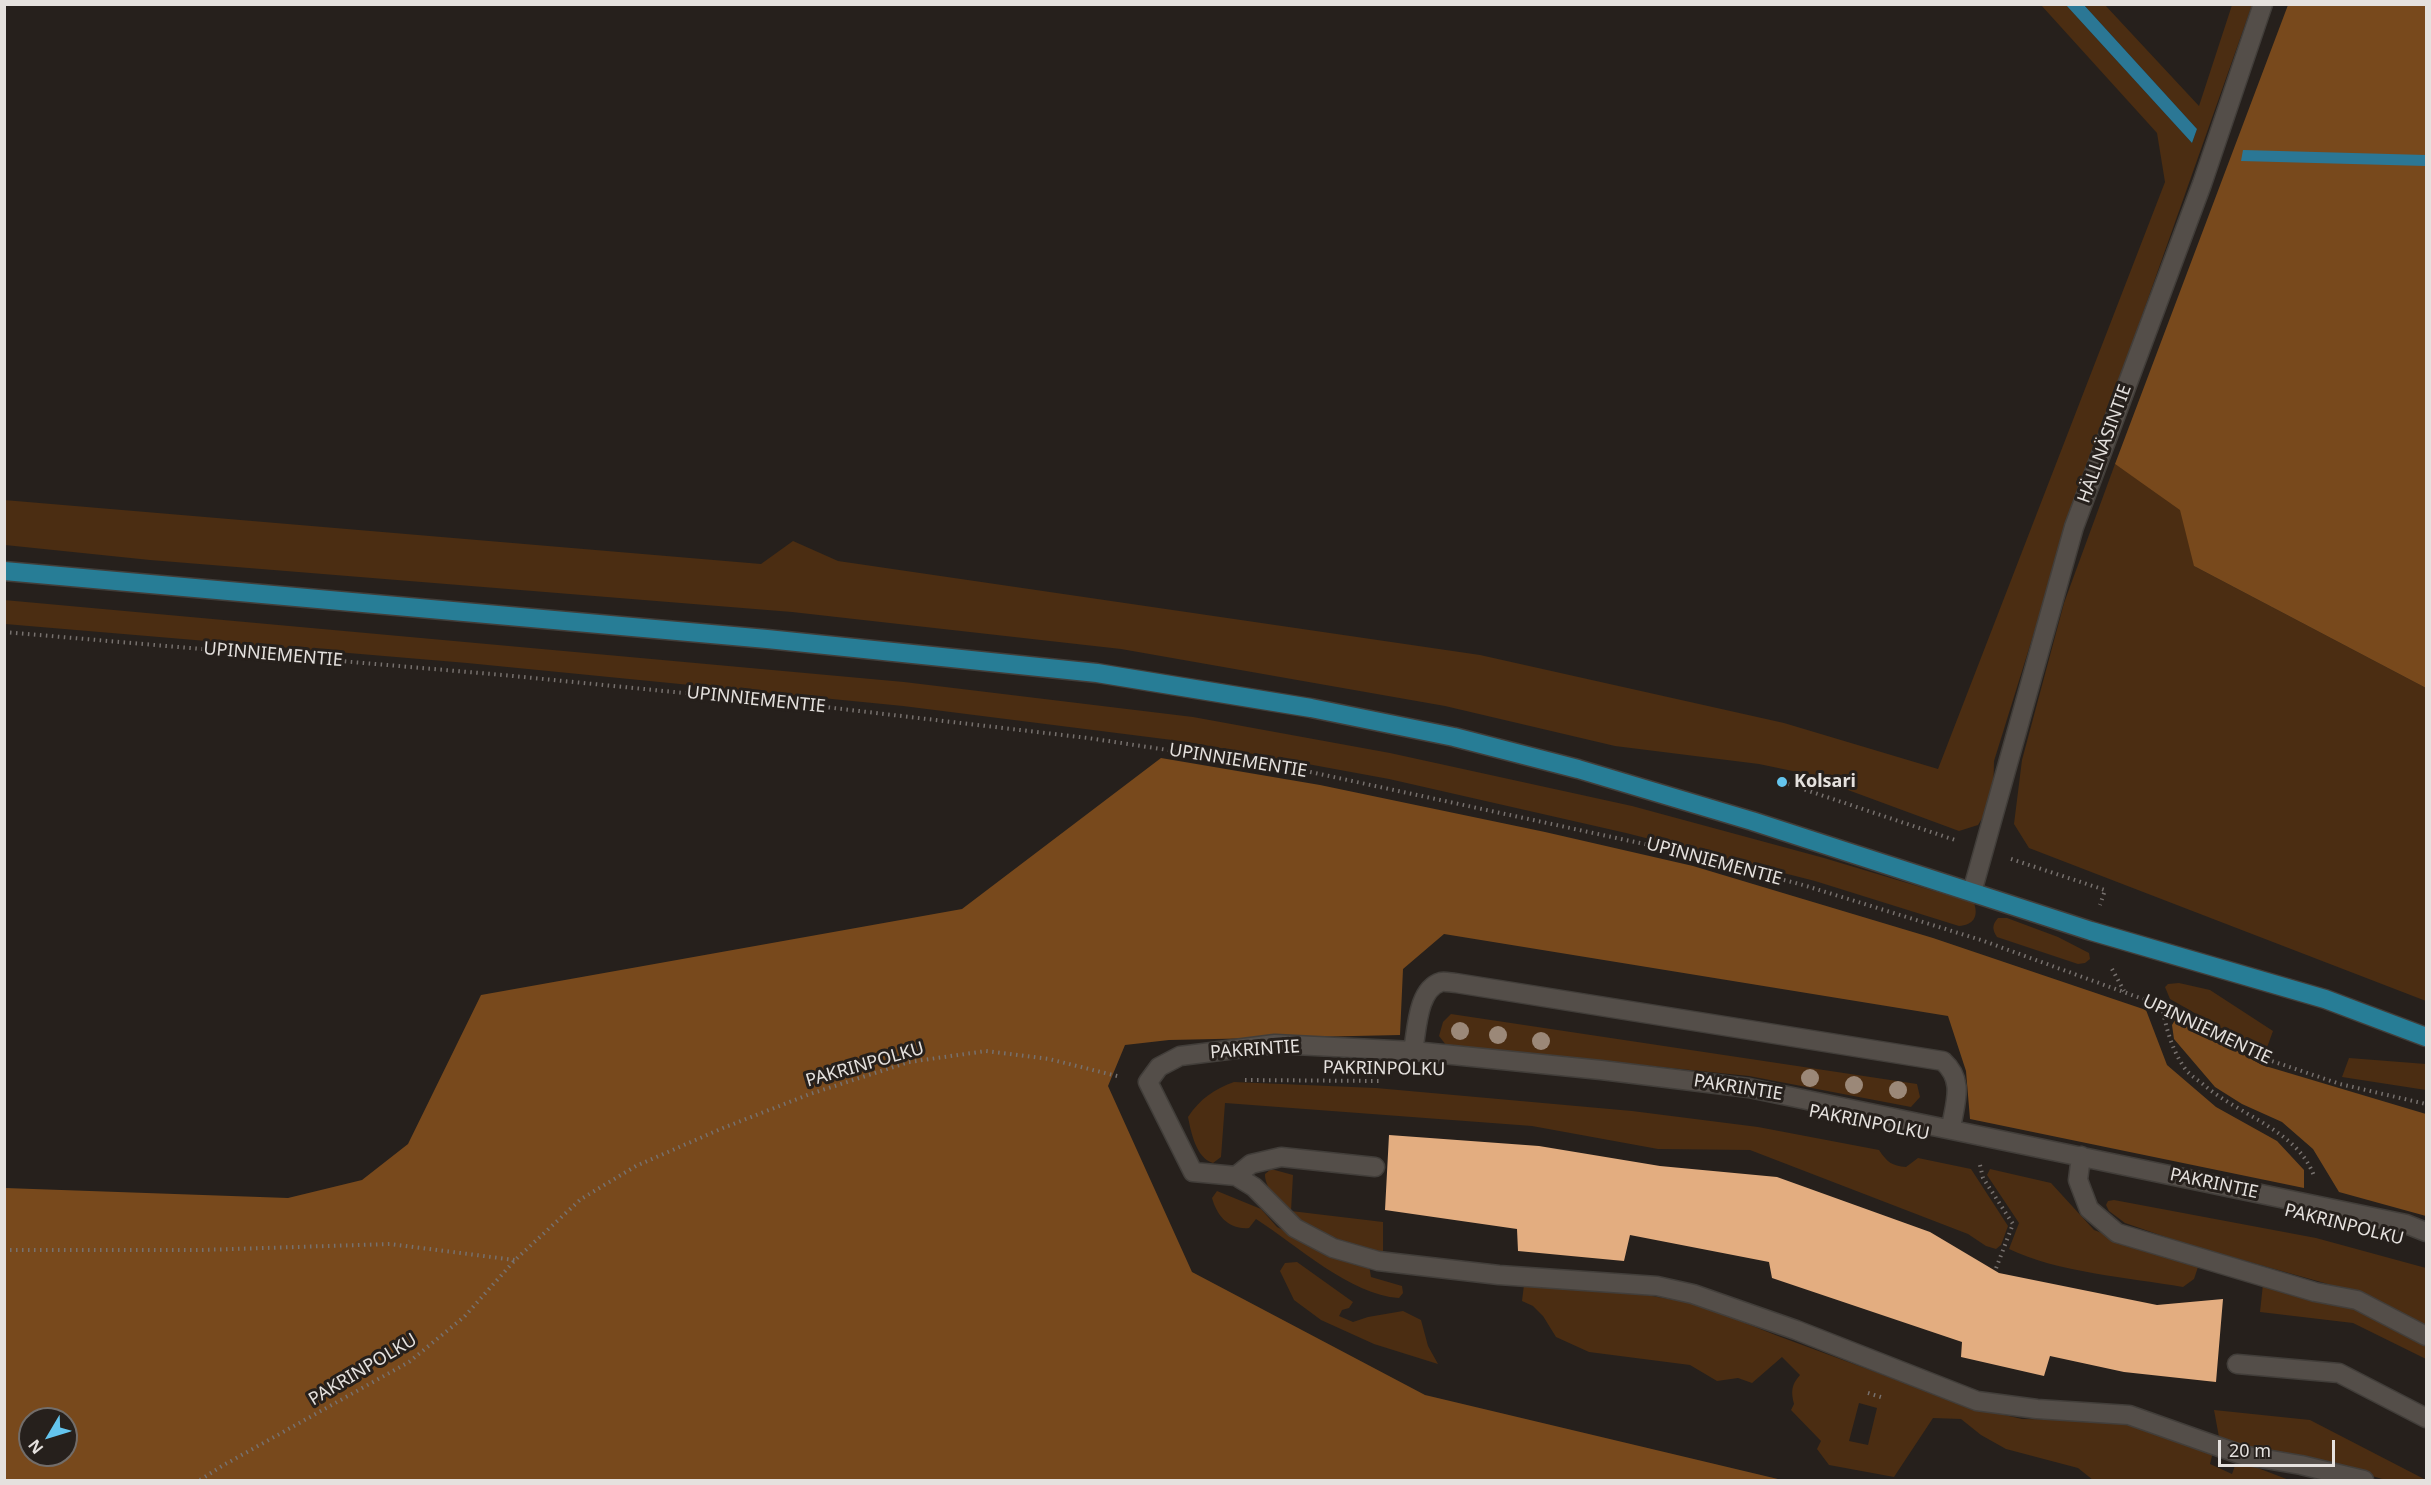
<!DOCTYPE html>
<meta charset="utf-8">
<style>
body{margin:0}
#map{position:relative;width:2431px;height:1485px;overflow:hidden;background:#26201c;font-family:"Noto Sans",sans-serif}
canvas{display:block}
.frame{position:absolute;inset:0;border:6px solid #e5e1de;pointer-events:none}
.north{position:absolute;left:18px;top:1407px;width:60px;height:60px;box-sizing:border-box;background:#26201c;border:2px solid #726d6a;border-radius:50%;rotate:232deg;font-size:16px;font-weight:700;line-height:24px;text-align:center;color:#e5e1de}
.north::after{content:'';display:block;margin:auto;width:21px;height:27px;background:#64c5ee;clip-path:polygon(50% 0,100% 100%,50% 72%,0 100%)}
.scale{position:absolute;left:2218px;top:1440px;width:117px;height:27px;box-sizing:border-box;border:3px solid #e5e1de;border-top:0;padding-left:8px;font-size:18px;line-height:21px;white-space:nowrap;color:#e5e1de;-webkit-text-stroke:4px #26201c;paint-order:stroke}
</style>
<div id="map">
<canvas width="2431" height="1485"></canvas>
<div class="frame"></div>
<div class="north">N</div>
<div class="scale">20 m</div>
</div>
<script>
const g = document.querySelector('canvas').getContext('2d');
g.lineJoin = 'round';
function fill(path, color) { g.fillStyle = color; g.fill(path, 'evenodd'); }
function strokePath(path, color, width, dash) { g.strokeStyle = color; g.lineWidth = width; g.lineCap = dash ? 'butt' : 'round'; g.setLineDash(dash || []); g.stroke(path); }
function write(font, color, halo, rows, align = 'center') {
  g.font = font + ' "Noto Sans",sans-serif'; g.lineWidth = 6; g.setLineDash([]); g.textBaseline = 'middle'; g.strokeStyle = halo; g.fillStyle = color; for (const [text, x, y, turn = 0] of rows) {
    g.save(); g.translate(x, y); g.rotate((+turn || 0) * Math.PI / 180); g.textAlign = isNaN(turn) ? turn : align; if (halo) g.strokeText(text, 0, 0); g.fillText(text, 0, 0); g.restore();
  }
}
fill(new Path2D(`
 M 2041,5 L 2066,5 L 2192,143 L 2197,129 L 2084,5 L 2105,5 L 2199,106 L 2232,5 L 2252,5 L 2065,533 L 1994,761 L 1993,801 L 1978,825 L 1959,831 L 1802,773 L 1759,764 L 1615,746 L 1445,706 L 1121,649 L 792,612 L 150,560 L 5,545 L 4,500 L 761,564 L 793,541 L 838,561 L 1480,655 L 1784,723 L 1938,769 L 2165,182 L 2157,133 Z
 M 2253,178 L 2194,566 L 2426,688 L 2426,1001 L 2029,848 L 2014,824 L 2022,760 L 2064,603 L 2115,464 L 2137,479 Z
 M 4,600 L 904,682 L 1193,717 L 1390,753 L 1632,806 L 1824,858 L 1974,903 C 1979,917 1973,925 1959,926 L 1815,881 L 1626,833 L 1389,779 L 1188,742 L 903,706 L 467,663 L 5,624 Z
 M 1998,918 L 2007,918 L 2058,937 L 2089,953 L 2090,959 L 2085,963 L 2078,964 L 1997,937 C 1992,929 1992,925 1998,918 Z
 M 2179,983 L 2210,990 L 2273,1031 L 2265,1053 L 2170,999 L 2165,987 L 2168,984 Z
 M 1451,1014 L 1917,1084 L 1920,1097 L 1911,1107 L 1749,1076 L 1446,1045 L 1439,1036 L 1443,1022 Z
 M 2349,1058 L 2426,1064 L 2426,1090 L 2342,1077 Z
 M 1234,1082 L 1376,1088 L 1632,1111 L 1758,1127 L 1879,1150 C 1887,1162 1892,1166 1906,1167 L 1918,1158 L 1971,1169 L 2008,1226 L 2001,1245 L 1996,1249 L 1986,1246 L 1968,1234 L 1750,1150 L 1658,1149 L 1532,1126 L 1225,1103 L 1221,1157 L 1213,1163 C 1196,1158 1191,1132 1188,1117 C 1200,1099 1214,1089 1234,1082 Z
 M 1271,1169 L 1293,1175 L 1291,1211 L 1383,1222 L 1383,1254 C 1356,1245 1325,1236 1300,1222 C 1287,1215 1264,1189 1265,1174 Z
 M 1990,1169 L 2051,1183 L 2094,1230 L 2126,1242 L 2199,1264 L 2194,1279 L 2183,1287 C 2130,1278 2056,1272 2009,1249 L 2019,1223 L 1987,1175 Z
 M 1217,1191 L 1261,1209 L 1277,1227 L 1308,1243 L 1369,1265 L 1371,1277 L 1402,1286 L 1403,1293 L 1399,1298 C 1350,1295 1297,1245 1256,1219 L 1249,1228 C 1229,1230 1217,1216 1212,1198 Z
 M 2114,1200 L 2316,1238 L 2426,1268 L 2426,1327 L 2360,1293 L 2189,1245 L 2125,1223 L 2109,1211 L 2106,1205 L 2108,1201 Z
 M 1297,1262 L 1353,1302 L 1349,1308 L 1342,1310 L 1339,1316 L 1353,1322 L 1368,1317 L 1403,1311 L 1421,1320 L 1428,1346 L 1438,1364 L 1374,1344 L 1321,1320 L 1294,1300 L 1280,1271 L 1285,1263 Z
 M 2263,1284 L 2290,1295 L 2358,1308 L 2426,1342 L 2426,1359 L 2353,1323 L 2260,1312 Z
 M 1524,1285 L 1635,1293 L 1697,1304 L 1778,1336 L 1970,1407 L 2022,1419 L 2081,1420 L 2125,1423 L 2213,1452 L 2210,1464 L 2232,1474 L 2237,1460 L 2289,1480 L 2093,1480 L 2078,1468 L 2006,1449 L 1981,1435 L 1961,1419 L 1933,1418 L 1894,1477 L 1829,1465 L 1817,1449 L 1821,1441 L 1791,1410 L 1794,1404 C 1791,1392 1791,1385 1800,1375 L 1782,1357 L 1752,1383 L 1738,1378 L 1717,1381 L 1690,1365 L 1589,1352 L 1556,1337 L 1543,1316 L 1533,1306 L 1522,1301 ZM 1859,1403 L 1877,1408 L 1868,1445 L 1849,1441 Z
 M 2214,1410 L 2310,1420 L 2426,1480 L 2386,1480 L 2297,1455 L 2250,1449 L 2219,1437 Z`), '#4b2d12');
fill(new Path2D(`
 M 2288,5 L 2426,5 L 2426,688 L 2194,566 L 2180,510 L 2115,464 Z
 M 1161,758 L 1320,785 L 1545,832 L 1693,866 L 1933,938 L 2146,1010 L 2167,1065 L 2216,1107 L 2277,1141 L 2304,1170 L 2304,1188 L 1970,1119 L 1966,1071 L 1948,1016 L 1444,934 L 1403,969 L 1400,1035 L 1169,1040 L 1125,1045 L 1108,1086 L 1192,1272 L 1425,1395 L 1782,1480 L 5,1480 L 5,1188 L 288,1198 L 362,1180 L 408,1144 L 481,995 L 962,909 ZM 30,1419 L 66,1419 L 66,1455 L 30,1455 Z
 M 2175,1020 L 2182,1020 L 2262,1065 L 2426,1114 L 2426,1216 L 2339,1192 L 2313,1149 L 2282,1122 L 2242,1104 L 2215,1087 L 2174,1039 L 2172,1025 Z`), '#78491c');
fill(new Path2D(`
 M 2066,5 L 2084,5 L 2197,129 L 2192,143 Z
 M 2243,150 L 2426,155 L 2426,166 L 2241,161 Z`), '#2b7795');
fill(new Path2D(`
 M 1389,1135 L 1539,1146 L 1660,1166 L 1777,1177 L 1930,1232 L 1999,1273 L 2157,1305 L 2223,1299 L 2216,1382 L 2124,1372 L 2050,1356 L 2044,1376 L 1961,1357 L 1962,1342 L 1772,1278 L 1769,1262 L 1630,1235 L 1624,1261 L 1518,1251 L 1517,1229 L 1385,1210 Z`), '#e3ad80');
const minor = new Path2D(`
 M 1972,892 L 2074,527 L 2202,184 L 2263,4
 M 1413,1051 C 1417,1031 1417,989 1441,982 C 1445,981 1452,983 1456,983 L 1943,1061 C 1965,1081 1955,1102 1951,1128
 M 2081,1156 L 2078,1180 L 2089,1209 L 2117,1233 L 2315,1292 L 2357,1300 L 2426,1336
 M 1236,1176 L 1251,1164 L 1281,1157 L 1375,1167
 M 2237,1364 L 2339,1373 L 2426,1418
 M 2364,1480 L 2301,1465 L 2242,1455 L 2129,1415 L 2037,1409 L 1977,1401 L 1796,1330 L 1693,1294 L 1657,1286 L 1499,1275 L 1378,1261 L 1333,1248 L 1295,1228 L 1254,1187 L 1236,1176 L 1193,1172 L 1148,1082 L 1159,1067 L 1180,1056 L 1275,1044 L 1413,1051 L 1601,1070 L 1749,1088 L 2406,1224 L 2426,1232`);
const major = new Path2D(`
 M 4,571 L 767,639 L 1097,673 L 1311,708 L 1454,737 L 1578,769 L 1752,821 L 2091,931 L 2325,999 L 2426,1037`);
strokePath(minor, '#423e3a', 21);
strokePath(major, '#423e3a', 21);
strokePath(new Path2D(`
 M 4,632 L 503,675 L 825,707 L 1088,738 L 1301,770 L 1649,845 L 1803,885 L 1981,940 L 2162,1006 L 2263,1058 L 2340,1084 L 2426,1104
 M 1782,782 L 1958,841
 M 2011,859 L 2105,890 L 2100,905
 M 2112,969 L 2124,991
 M 2162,1006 C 2166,1028 2172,1051 2186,1070 C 2191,1076 2198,1080 2204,1085 C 2239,1115 2298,1131 2314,1176
 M 1245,1080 L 1379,1081
 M 1980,1165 L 1983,1178 L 2013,1224 L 1995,1271
 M 4,1250 L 202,1250 L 390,1244 L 515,1260
 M 1868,1393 L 1884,1398
 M 200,1480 L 222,1466 L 409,1362 L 464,1317 L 515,1260 L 581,1199 L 636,1166 L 723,1128 L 810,1094 L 909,1062 L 986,1051 L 1049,1059 L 1121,1077`), '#77716e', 4, [1.5, 4.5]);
strokePath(minor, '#544e49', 18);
strokePath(major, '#277d96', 18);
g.fillStyle = '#9b8878';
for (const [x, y] of [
 [1460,1031],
 [1498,1035],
 [1541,1041],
 [1810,1078],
 [1854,1085],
 [1898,1090]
]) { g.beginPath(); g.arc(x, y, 9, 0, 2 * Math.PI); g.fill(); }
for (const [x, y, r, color] of [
 [1782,782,6,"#64c5ee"]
]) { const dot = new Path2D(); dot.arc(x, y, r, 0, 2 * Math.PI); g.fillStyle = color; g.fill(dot); strokePath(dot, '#26201c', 2); }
write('18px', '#e5e1de', '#26201c', [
 ["HÄLLNÄSINTIE",2105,444,-70],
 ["UPINNIEMENTIE",273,655,5],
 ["UPINNIEMENTIE",756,700,6],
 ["UPINNIEMENTIE",1238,761,9],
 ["UPINNIEMENTIE",1714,862,15],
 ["UPINNIEMENTIE",2207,1030,25],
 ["PAKRINTIE",1255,1050,-4],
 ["PAKRINPOLKU",865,1065,-16],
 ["PAKRINPOLKU",1384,1069,1],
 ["PAKRINTIE",1738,1088,9],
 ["PAKRINPOLKU",1869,1123,11],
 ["PAKRINTIE",2214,1184,12],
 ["PAKRINPOLKU",2344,1225,14],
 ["PAKRINPOLKU",363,1370,-31]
]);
write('bold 18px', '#e5e1de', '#26201c', [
 ["Kolsari",1794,782]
], 'left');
</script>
